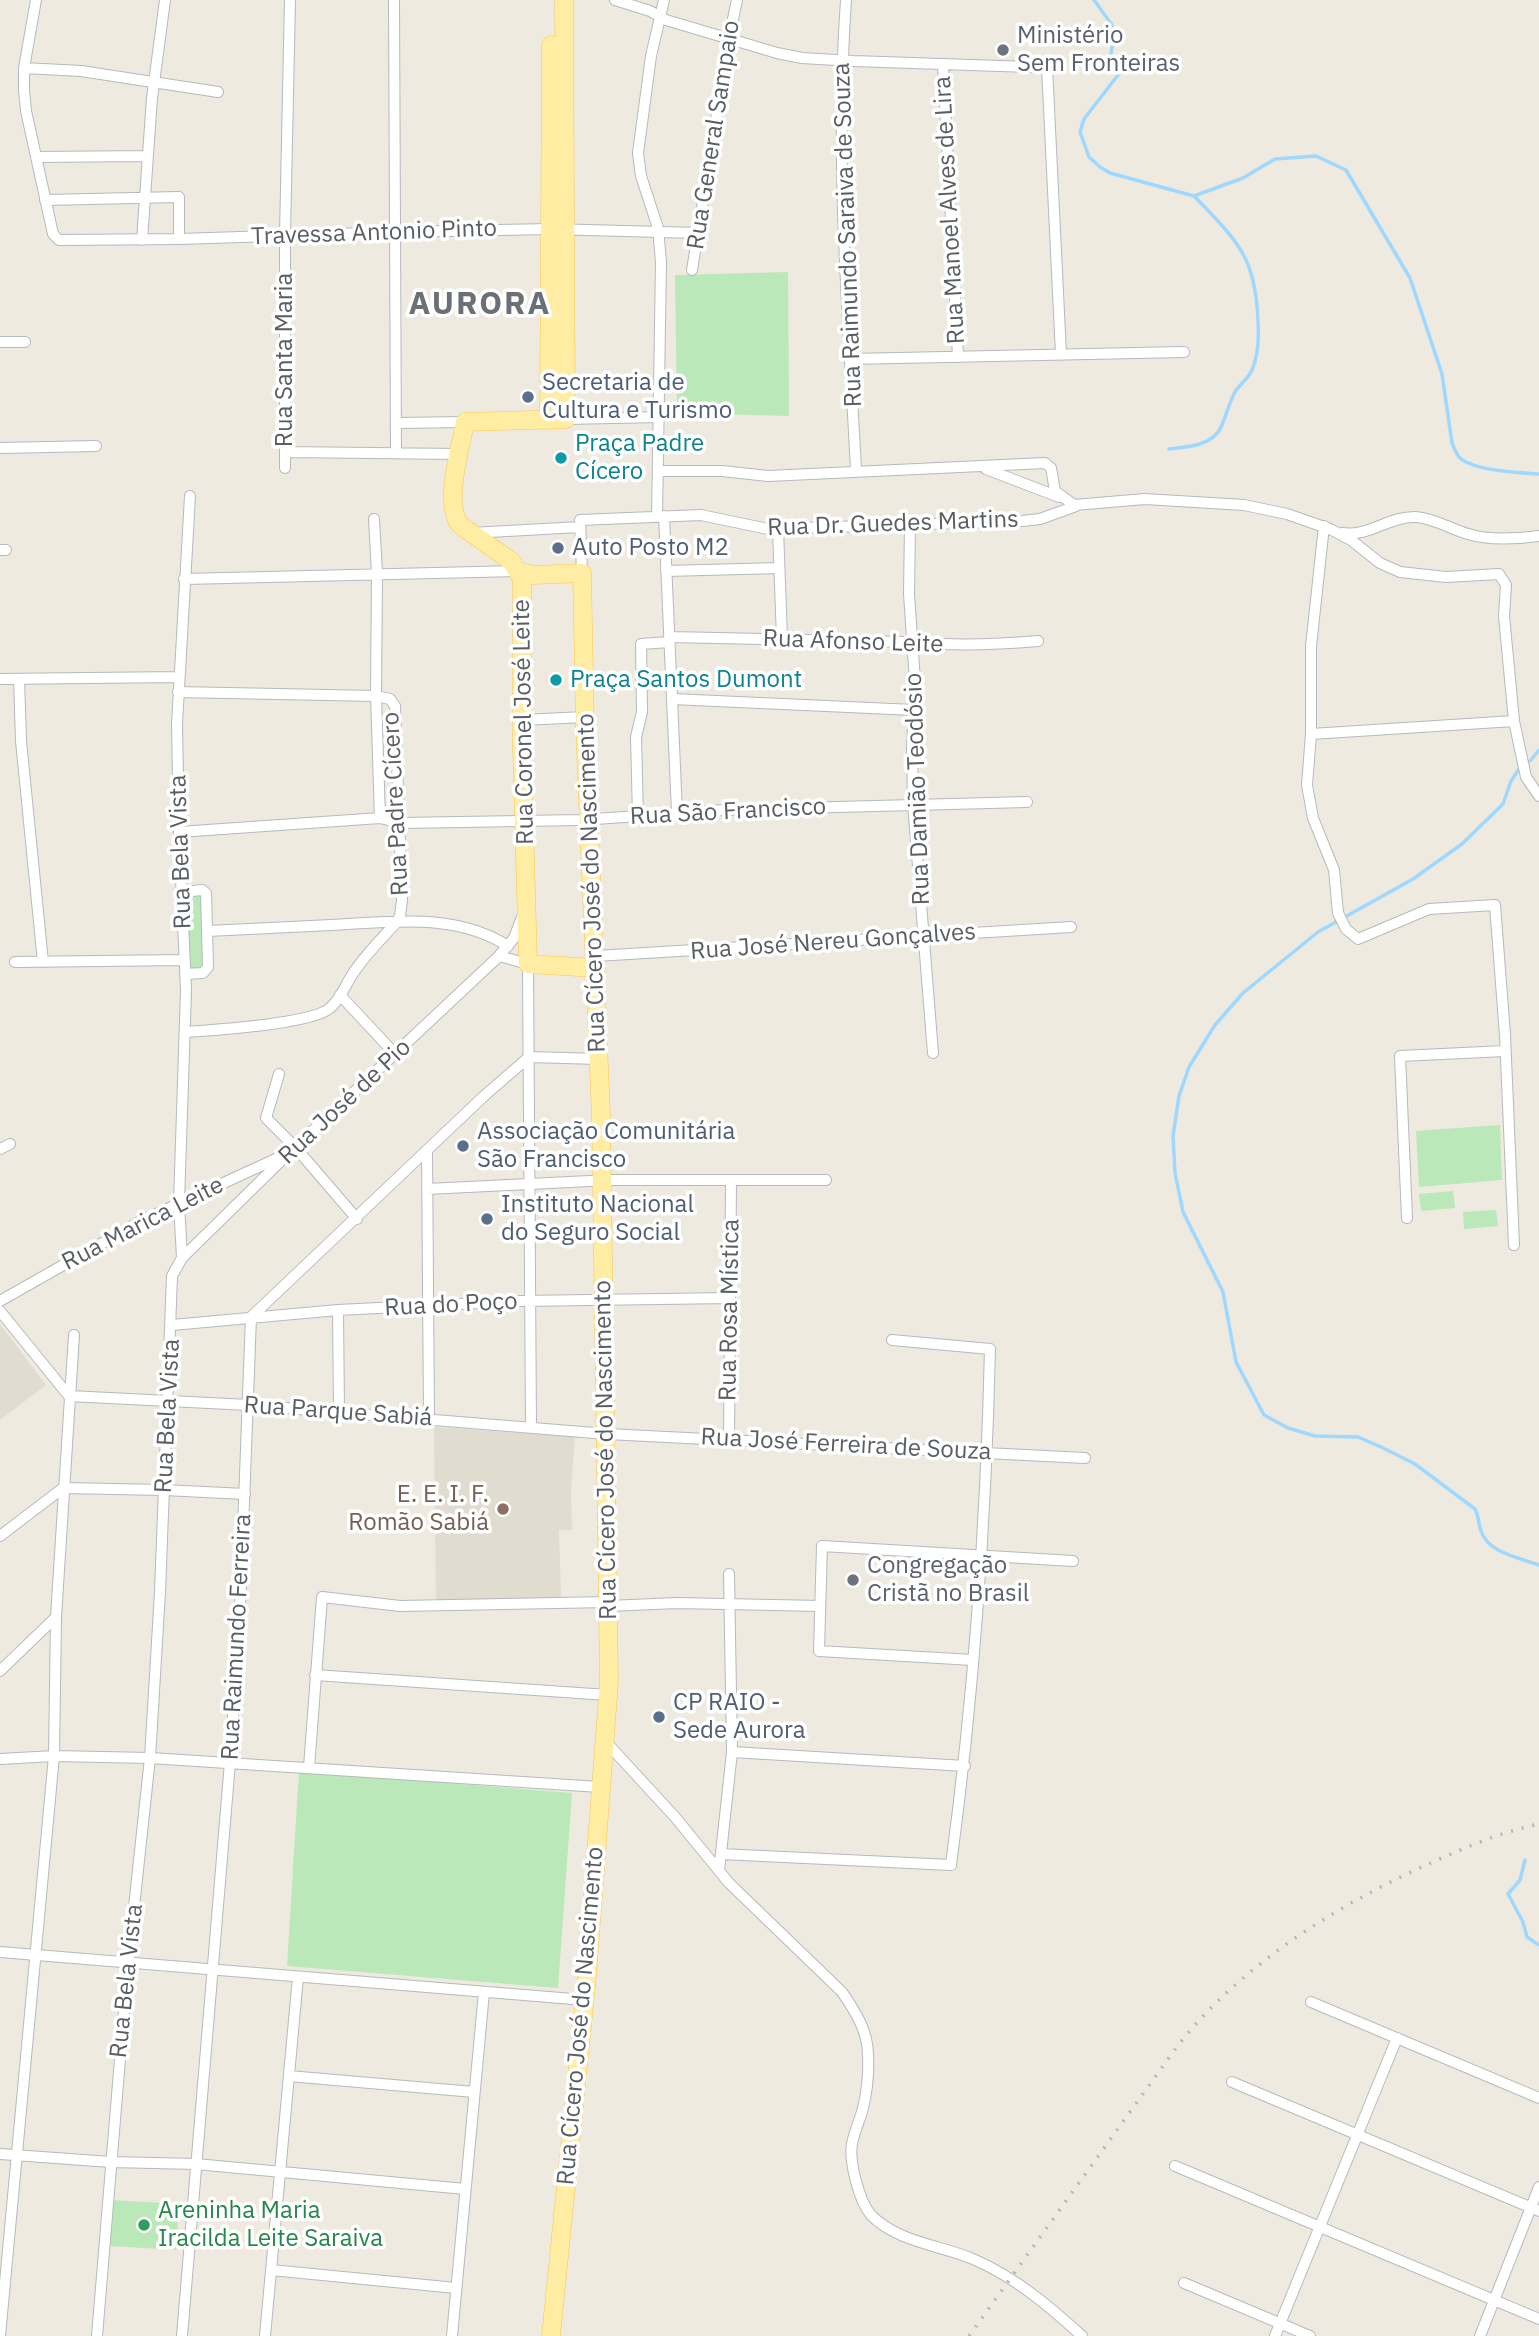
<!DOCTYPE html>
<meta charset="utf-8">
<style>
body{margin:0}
canvas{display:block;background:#eeeae0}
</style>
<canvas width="1539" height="2336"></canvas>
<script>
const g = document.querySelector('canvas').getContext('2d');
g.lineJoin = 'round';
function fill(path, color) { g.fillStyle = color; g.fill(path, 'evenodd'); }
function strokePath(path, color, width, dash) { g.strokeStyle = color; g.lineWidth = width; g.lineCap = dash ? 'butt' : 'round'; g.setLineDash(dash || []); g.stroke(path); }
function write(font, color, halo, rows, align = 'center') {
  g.font = font + ' "IBM Plex Sans",sans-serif'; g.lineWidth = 7; g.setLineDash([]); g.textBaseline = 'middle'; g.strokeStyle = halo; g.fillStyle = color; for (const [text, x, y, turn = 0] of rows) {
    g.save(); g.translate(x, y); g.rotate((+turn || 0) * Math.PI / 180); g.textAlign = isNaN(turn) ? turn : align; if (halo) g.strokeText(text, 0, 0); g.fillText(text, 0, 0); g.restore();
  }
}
fill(new Path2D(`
 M 0,1324 L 46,1385 L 0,1420 Z
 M 434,1427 L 575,1437 L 571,1489 L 572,1530 L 559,1530 L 561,1597 L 436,1600 Z`), '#e0dcd0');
fill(new Path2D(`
 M 788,272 L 789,416 L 677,413 L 675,275 Z
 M 201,895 L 204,966 L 201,969 L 190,969 L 185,896 Z
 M 1500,1125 L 1502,1180 L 1419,1187 L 1416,1131 Z
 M 1453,1191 L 1455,1208 L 1421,1211 L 1419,1194 Z
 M 1496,1210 L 1498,1226 L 1464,1229 L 1463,1212 Z
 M 299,1771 L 572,1793 L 558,1988 L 287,1966 Z
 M 112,2200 L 179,2204 L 176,2250 L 109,2246 Z`), '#bbe8b9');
strokePath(new Path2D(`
 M 1094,0 L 1112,25 L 1114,37 L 1109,64 L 1118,75 L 1084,119 L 1080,132 L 1089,157 L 1100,167 L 1110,173 L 1194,196 L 1243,178 L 1275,159 L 1316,156 L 1346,170 L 1410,278 L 1442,374 L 1452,443 C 1454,448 1456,454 1460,458 C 1475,471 1520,473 1539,474
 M 1169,449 C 1186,447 1213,446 1221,427 C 1226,416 1229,403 1235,392 C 1240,384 1248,379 1252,370 C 1258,356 1259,338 1258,322 C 1256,257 1238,242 1195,197
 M 1530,761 L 1539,750
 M 1519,769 L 1511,781 L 1503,804 L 1462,844 L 1413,879 L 1318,932 L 1243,993 L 1215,1025 L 1189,1067 L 1179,1096 L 1173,1136 L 1175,1173 L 1183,1212 L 1223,1292 L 1236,1362 L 1264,1415 L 1288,1428 L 1315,1436 L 1358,1437 L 1381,1447 L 1415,1464 L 1475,1509 C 1479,1516 1478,1523 1481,1531 C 1488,1553 1520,1558 1539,1565
 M 1525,1860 L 1520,1880 L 1508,1894 L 1523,1922 L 1527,1937 L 1539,1945`), '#9ed8ff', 3.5);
const street = new Path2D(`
 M 36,0 L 24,68 L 24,91 L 26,111 L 53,234 L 59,240 L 179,239 L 395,232 L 550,229 L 698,233
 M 394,0 L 396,453
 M 615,0 L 650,11 L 666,20 L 777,53 L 802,58 L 853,61 L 1059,68
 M 846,0 C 835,156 848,314 856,470
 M 943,64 L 958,357
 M 1047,67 L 1061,354
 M 24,68 L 81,71 L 218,92
 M 37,157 L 147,156
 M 45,200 L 179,197 L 179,239
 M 142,240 L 152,98 L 165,0
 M 692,270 L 729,38 L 737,0
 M 0,342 L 25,342
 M 850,359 L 1184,352
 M 566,419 L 659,417
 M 397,423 L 465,422
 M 0,448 L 96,446
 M 285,452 L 460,454
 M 285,468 L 285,235 L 290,0
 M 986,469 L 1059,497
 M 658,471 L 722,471 L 768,476 L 1045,463 L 1051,468 L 1055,491 L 1074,505 L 1145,499 L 1244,505 L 1287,514 L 1330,529 L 1351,540 L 1380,563 L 1400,572 L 1446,577 L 1499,574 L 1506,585 L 1504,616 L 1514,721 L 1526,777 L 1539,796
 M 664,516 L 677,813
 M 657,517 L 661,262 L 658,228 L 641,176 L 638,153 L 651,56 L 664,0
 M 374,519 L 377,573 L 376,696 L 380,818
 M 910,525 L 909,594 L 915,681 L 912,747 L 913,804 L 933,1053
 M 1324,526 L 1311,646 L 1311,734 L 1307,785 L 1313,818 L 1334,870 L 1338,913 L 1346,929 L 1358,939 L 1429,909 L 1495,905 L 1505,1035 L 1514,1245
 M 778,529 L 782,639
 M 471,533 L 580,527
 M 1342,533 C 1369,537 1389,516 1416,517 C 1433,518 1451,529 1468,534 C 1490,541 1516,539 1539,536
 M 0,550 L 6,550
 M 666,571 L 779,568
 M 582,573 L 580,520 L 701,515 L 768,529 L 1022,521 L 1040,519 L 1076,506
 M 184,579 L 518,571
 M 669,637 L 906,642 C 951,646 993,645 1038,641
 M 0,679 L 178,677
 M 19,679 L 21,741 L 43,962
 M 178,692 L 376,696 L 390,699 L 395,706 L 402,900 L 400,916 L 397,922 C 382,938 366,954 354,972 C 346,983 341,999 330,1008 C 312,1024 213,1030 186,1032
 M 672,699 L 914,710
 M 522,720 L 585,717
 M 1311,734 L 1514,721
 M 638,816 L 636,737 L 642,712 L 641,644 L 669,642
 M 179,832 L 380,818 L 400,823 L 581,820 L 724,810 L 1027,802
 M 182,892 L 202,890 L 206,893 L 208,967 L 203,973 L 185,974
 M 208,931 C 249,929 290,927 331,925 C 390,922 455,912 508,946
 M 499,956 L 528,964 L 531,1428
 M 596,956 L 1071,927
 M 15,962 L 185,960
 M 340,995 L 396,1055
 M 279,1074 L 266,1118 L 296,1148 L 357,1219
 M 0,1149 L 10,1144
 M 427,1151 L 429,1419
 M 427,1189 L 610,1180 L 826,1180
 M 1407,1218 L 1400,1056 L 1505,1051
 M 182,1258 L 289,1153 L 497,958 L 514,938 L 522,917
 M 0,1301 L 141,1221 L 280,1157
 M 338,1310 L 339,1412
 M 0,1311 L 69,1396
 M 172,1325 L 338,1310 L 520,1301 L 730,1298
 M 69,1396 L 249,1405 L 607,1434 L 1085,1458
 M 729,1440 L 731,1180
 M 0,1536 L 63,1488 L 164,1490 L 245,1494
 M 608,1606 L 677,1603 L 820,1606
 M 973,1660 L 819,1651 L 822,1546 L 1073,1561
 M 0,1671 L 56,1617
 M 315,1675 L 608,1695
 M 605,1741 L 675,1817 L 729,1883 L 842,1992 C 855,2011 868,2031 868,2055 C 869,2073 867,2091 863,2108 C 860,2120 854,2132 852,2144 C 849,2162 859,2201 871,2215 C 897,2242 940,2245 973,2259 C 1015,2277 1049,2306 1082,2336
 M 732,1752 L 965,1766
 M 0,1759 L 54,1756 L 150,1758 L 600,1787
 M 309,1767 L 322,1597 L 400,1606 L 608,1602
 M 721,1854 L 951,1865 C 974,1694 986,1522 990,1349 L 892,1340
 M 719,1871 L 732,1752 L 729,1574
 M 0,1952 L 585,2000
 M 1311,2002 L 1539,2098
 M 289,2076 L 474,2092
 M 1232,2082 L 1539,2211
 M 0,2154 L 111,2162 L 196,2164 L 465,2189
 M 1175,2166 L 1539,2319
 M 271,2270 L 456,2288
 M 1184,2283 L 1310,2336
 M 0,2336 L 54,1756 L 56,1617 L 74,1335
 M 97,2336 L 128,1963 L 150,1758 L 160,1592 L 172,1276 L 182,1258 L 179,1203 L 186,990 L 179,832 L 177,724 L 190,496
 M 182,2336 L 230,1762 L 240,1607 L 251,1317 L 484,1096 L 529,1057 L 599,1059
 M 265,2336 L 298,1977
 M 452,2336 L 484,1992
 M 1275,2336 L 1397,2038
 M 1480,2336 L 1539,2187`);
const primary = new Path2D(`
 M 564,0 L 566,419 L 465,422 C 461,448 443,503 460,525 L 511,561 L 522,578 L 522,747 L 528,964 L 596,968
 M 549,420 L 551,45
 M 518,571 L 533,575 L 582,573 L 585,728 L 601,1116 L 609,1682 L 587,1976 L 551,2336`);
strokePath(street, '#b6b9be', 12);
strokePath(primary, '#ffc547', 19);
strokePath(street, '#fff', 10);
strokePath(primary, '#ffeda3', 18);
strokePath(new Path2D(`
 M 969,2336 L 1163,2066 C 1173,2052 1184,2037 1196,2024 C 1258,1954 1349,1899 1433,1862 C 1468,1846 1502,1832 1539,1824`), '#b4b5b6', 3.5, [2, 9]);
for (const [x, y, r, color] of [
 [1003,50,7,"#6b7280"],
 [528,397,7,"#5c6f8a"],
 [561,458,7,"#0f9aa8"],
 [558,548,7,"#5c6f8a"],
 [556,680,7,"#0f9aa8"],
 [463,1146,7,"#5c6f8a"],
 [487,1219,7,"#5c6f8a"],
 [503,1509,7,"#8d6e63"],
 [853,1580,7,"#6b7280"],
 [659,1717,7,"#5c6f8a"],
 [144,2225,7,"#2e9e5b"]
]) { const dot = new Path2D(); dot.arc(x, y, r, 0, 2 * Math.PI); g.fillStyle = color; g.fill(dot); strokePath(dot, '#fff', 2.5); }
write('24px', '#5b616d', '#fff', [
 ["Ministério",1017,36],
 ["Sem Fronteiras",1017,64],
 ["Congregação",867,1566],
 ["Cristã no Brasil",867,1594]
], 'left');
write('24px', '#595e63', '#fff', [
 ["Rua General Sampaio",714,135,-81],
 ["Rua Manoel Alves de Lira",950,210,-93],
 ["Travessa Antonio Pinto",374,233,-2],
 ["Rua Raimundo Saraiva de Souza",848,235,-92],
 ["Rua Santa Maria",285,360,-90],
 ["Rua Dr. Guedes Martins",893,524,-2],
 ["Rua Afonso Leite",853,642,2],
 ["Rua Coronel José Leite",524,722,-91],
 ["Rua Damião Teodósio",918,789,-92],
 ["Rua Padre Cícero",396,804,-93],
 ["Rua São Francisco",728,812,-3],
 ["Rua Bela Vista",181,852,-92],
 ["Rua Cícero José do Nascimento",592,883,-92],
 ["Rua José Nereu Gonçalves",833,942,-4],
 ["Rua José de Pio",345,1102,-43],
 ["Rua Marica Leite",143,1224,-27],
 ["Rua do Poço",451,1305,-3],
 ["Rua Rosa Mística",730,1310,-89],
 ["Rua Parque Sabiá",338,1412,4],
 ["Rua Bela Vista",168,1416,-87],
 ["Rua José Ferreira de Souza",846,1445,3],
 ["Rua Cícero José do Nascimento",606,1450,-91],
 ["Rua Raimundo Ferreira",237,1637,-87],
 ["Rua Bela Vista",127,1981,-84],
 ["Rua Cícero José do Nascimento",581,2016,-85]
]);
write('24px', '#4e5e75', '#fff', [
 ["Secretaria de",542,383],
 ["Cultura e Turismo",542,411],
 ["Auto Posto M2",572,548],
 ["Associação Comunitária",477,1132],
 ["São Francisco",477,1160],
 ["Instituto Nacional",501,1205],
 ["do Seguro Social",501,1233],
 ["CP RAIO -",673,1703],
 ["Sede Aurora",673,1731]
], 'left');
write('24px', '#0d838f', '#fff', [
 ["Praça Padre",575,444],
 ["Cícero",575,472],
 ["Praça Santos Dumont",570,680]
], 'left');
write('24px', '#785e54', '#fff', [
 ["E. E. I. F.",489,1495],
 ["Romão Sabiá",489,1523]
], 'right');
write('24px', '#27864d', '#fff', [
 ["Areninha Maria",158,2211],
 ["Iracilda Leite Saraiva",158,2239]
], 'left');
g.letterSpacing = '2px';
write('bold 32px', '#6a7075', '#fff', [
 ["AURORA",480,305]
]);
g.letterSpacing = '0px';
</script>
